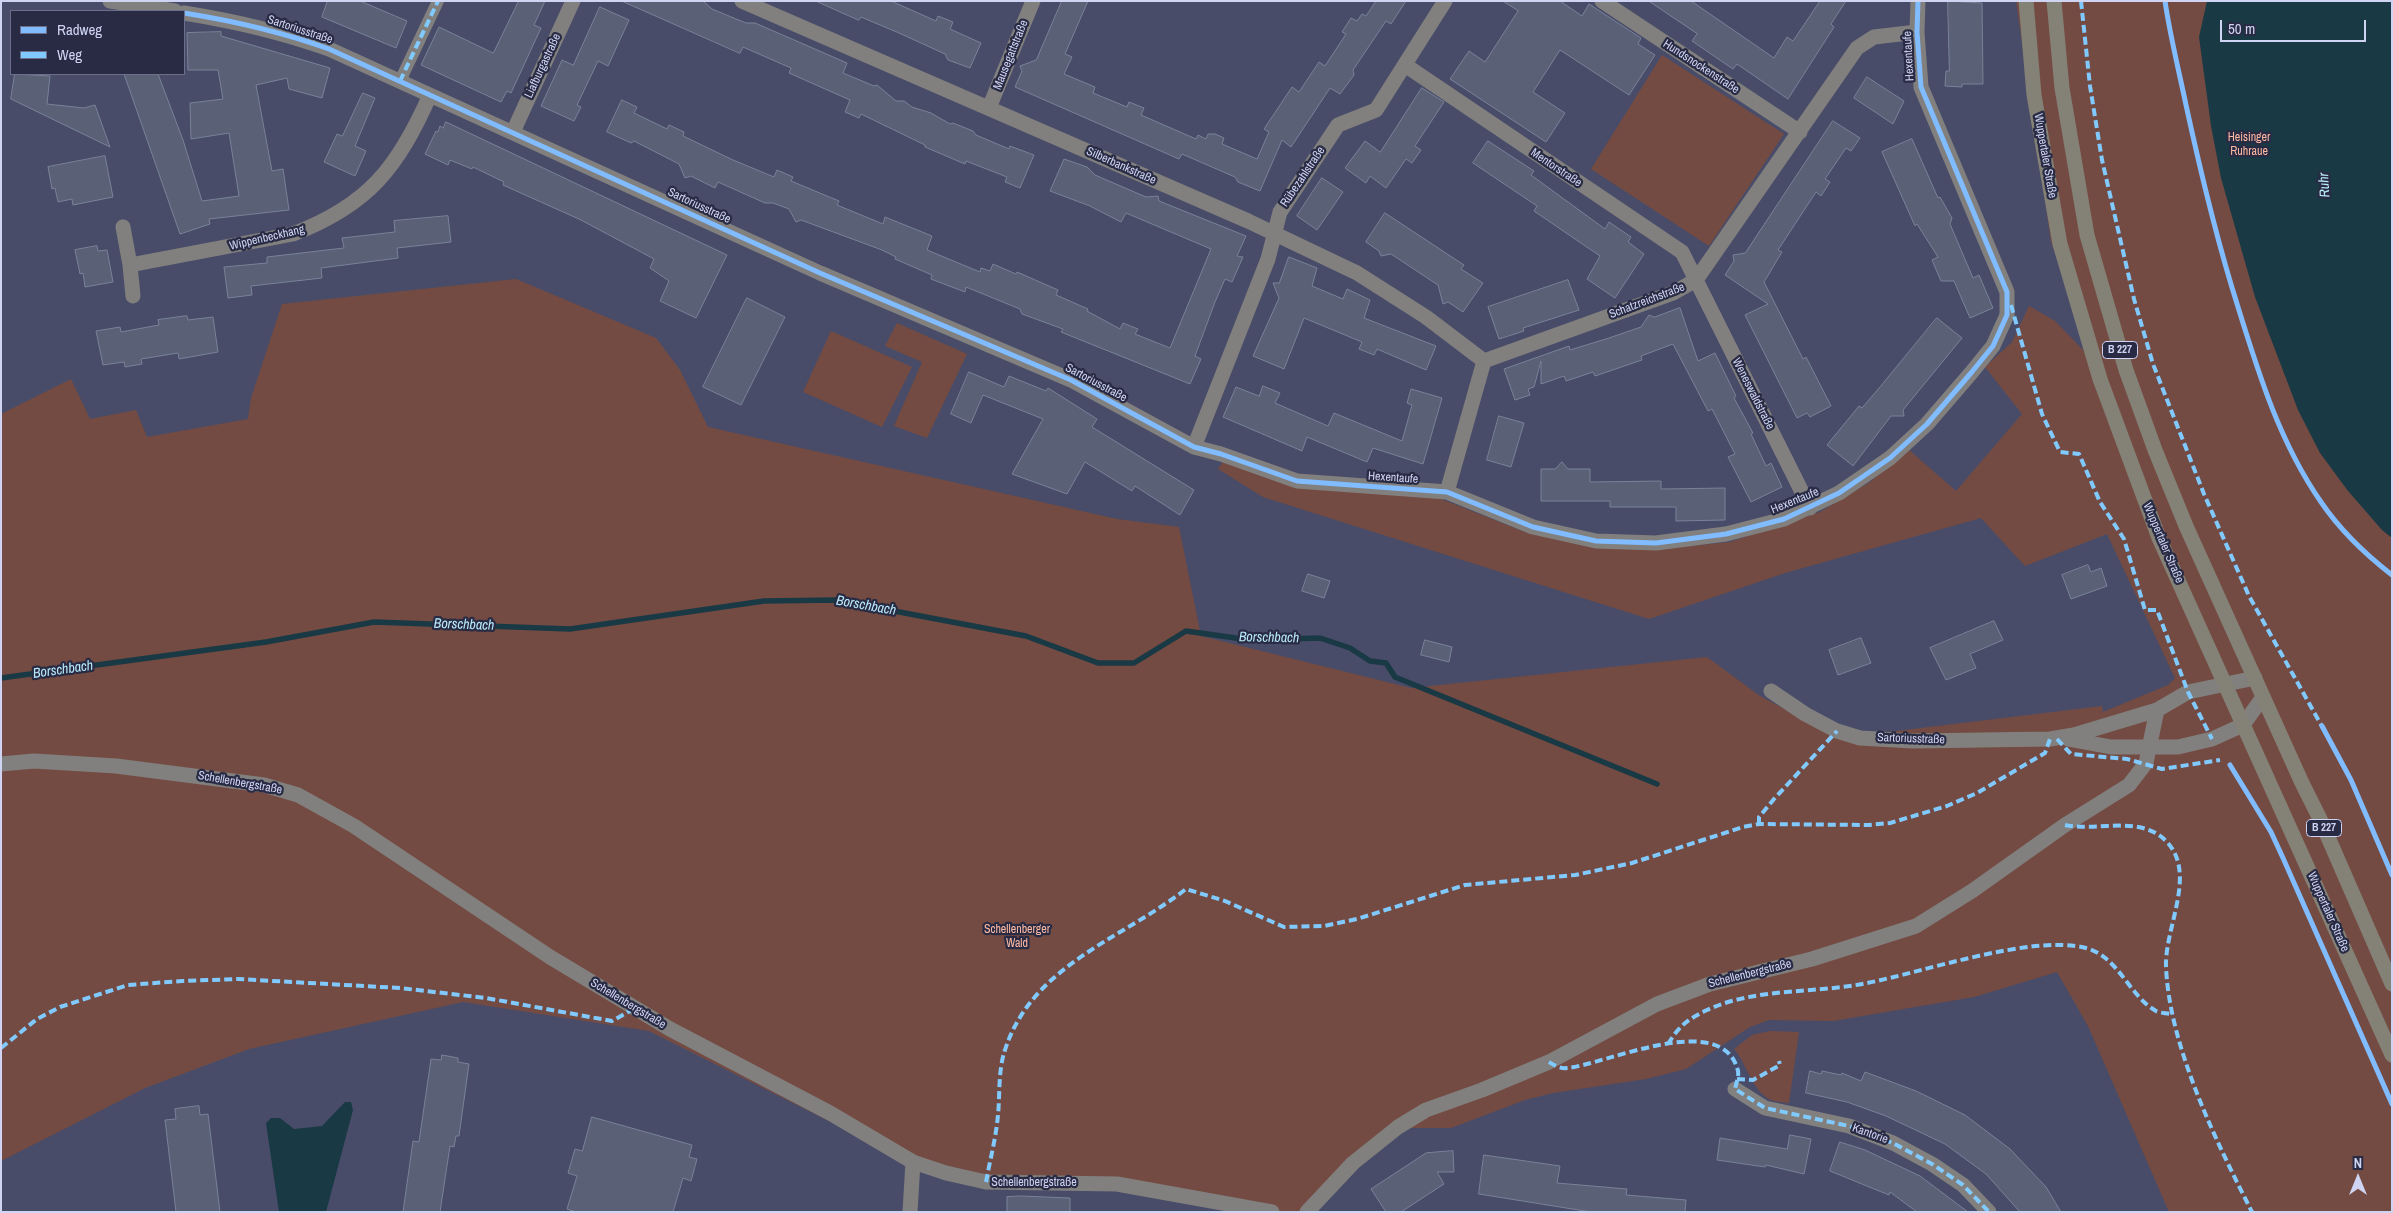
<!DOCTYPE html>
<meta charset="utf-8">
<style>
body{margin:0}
#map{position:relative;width:2393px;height:1213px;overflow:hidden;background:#494c68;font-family:"Archivo Narrow",sans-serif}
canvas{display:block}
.frame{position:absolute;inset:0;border:2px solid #cfd4f3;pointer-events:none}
.legend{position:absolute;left:10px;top:10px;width:175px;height:65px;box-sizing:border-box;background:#282b43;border:1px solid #6b6f89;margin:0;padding:6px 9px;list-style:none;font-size:15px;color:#cfd4f3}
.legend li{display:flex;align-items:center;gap:10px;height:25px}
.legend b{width:25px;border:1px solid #6b6f89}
.north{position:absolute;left:2333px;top:1153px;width:50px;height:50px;-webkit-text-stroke:4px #282b43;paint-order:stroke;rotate:0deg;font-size:14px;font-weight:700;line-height:20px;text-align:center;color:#cfd4f3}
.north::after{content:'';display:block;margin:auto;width:18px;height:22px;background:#cfd4f3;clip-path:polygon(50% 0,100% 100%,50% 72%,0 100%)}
.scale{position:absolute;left:2220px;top:20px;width:146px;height:22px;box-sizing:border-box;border:2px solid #cfd4f3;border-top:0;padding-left:6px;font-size:15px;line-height:18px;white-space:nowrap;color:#cfd4f3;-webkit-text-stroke:4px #282b43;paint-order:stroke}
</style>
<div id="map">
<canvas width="2393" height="1213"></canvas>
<div class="frame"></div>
<ul class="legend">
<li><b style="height:6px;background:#80bcff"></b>Radweg</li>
<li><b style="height:6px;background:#80caff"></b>Weg</li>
</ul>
<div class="north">N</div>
<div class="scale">50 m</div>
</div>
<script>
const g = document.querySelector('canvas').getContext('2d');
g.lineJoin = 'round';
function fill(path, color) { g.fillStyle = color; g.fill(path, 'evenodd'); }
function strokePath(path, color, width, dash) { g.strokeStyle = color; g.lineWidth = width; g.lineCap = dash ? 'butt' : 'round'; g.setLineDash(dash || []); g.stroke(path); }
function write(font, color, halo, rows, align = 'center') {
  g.font = font + ' "Archivo Narrow",sans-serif'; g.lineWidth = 4.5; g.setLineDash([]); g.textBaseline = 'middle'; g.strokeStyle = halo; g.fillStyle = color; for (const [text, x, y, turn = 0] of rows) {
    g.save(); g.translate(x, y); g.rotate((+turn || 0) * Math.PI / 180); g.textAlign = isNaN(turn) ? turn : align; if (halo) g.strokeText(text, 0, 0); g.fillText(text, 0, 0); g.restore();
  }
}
fill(new Path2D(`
 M 2016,1 L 2392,1 L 2392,1212 L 2169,1212 L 2088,1026 L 2057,972 L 1974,997 L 1833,1021 L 1769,1020 L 1750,1027 L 1686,1069 L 1646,1079 L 1553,1093 L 1525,1100 L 1451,1128 L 1405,1128 L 1427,1111 L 1481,1094 L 1547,1065 L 1657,1006 L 1711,985 L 1812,961 L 1917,928 L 1967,896 L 1914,924 L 1811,957 L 1709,982 L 1656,1002 L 1547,1062 L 1482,1089 L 1425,1108 L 1352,1162 L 1302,1212 L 1282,1212 C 1227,1203 1172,1188 1117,1183 C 1043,1176 972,1193 904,1154 L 901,1157 L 649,1031 L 463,1002 L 249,1049 L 145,1088 L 1,1161 L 1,414 L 71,379 L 90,419 L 136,410 L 147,437 L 248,419 L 251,398 L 282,304 L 516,279 L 656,338 L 680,370 L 708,427 L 1117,519 L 1179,527 L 1201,636 L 1411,688 L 1707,657 L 1760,696 L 1839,738 L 2102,706 L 2103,712 L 2168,685 L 2175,678 L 2107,534 L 2025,566 L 1981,518 L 1785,573 L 1649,619 L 1263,497 L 1218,469 L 1224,460 L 1303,488 L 1436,497 L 1525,532 L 1649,550 L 1730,542 L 1820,512 L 1870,482 L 1908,449 L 1956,491 L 2022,414 L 1985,367 L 2012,342 L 2029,306 L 2055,321 L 2092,359 L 2126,458 L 2163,549 L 2051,242 Z
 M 1662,55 L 1784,134 L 1709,246 L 1591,169 Z
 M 897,323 L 967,354 L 927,438 L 894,426 L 922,362 L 885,346 Z
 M 831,331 L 912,367 L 882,427 L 803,392 Z
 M 1770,1031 L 1799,1032 L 1789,1103 C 1783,1102 1774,1102 1769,1099 C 1752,1090 1746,1062 1734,1049 L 1752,1035 Z`), '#744b42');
fill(new Path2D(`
 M 2207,1 L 2392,1 L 2392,538 L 2382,530 L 2348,491 L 2320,453 L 2298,410 L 2255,297 L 2221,178 L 2211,126 L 2199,37 Z
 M 345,1102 L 351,1102 L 353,1110 L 326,1212 L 279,1212 L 266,1123 L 271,1118 L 280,1118 L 294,1129 L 322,1126 Z`), '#193945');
strokePath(new Path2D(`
 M 1,678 L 266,642 L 374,622 L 570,629 L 764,601 L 836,600 L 1026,636 L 1098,663 L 1134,663 L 1186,631 L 1250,640 L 1320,638 L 1350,648 L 1370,661 L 1386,663 L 1395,677 L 1657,784`), '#193945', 5.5);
const building = new Path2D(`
 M 328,1 L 360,1 L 407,21 L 396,48 L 322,17 Z
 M 519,1 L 545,1 L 534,25 L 541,28 L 511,93 L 507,91 L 501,102 L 421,65 L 439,27 L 493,53 Z
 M 622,1 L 703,1 L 712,9 L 746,23 L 755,23 L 847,63 L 843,73 L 874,86 L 877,85 L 896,101 L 904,101 L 912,107 L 931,113 L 950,124 L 953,123 L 973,131 L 976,135 L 1009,149 L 1010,146 L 1034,155 L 1020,188 L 1005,182 L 1007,177 L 966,161 L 965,164 L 925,147 L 925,145 L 861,114 L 859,118 L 845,112 L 850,100 L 789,73 L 791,68 L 743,47 L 740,53 Z
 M 816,1 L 891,1 L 936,21 L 938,16 L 953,22 L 950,29 L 981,43 L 970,68 L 948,60 L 945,54 L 899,33 L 861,17 L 859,20 Z
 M 1062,1 L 1088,1 L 1065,54 L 1072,57 L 1064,74 L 1095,87 L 1093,93 L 1127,107 L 1129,102 L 1144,108 L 1141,115 L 1196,139 L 1198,135 L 1206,139 L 1208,134 L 1215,134 L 1224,138 L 1222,144 L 1257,159 L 1269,132 L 1264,129 L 1292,87 L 1299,92 L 1319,62 L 1325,66 L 1346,34 L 1342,32 L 1351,18 L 1357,21 L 1362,14 L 1366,16 L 1376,1 L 1406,1 L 1391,24 L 1386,21 L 1353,70 L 1354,75 L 1340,94 L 1330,88 L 1291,147 L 1282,140 L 1260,191 L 1238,182 L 1235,177 L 1205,164 L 1182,154 L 1179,159 L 1015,87 L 1022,71 L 1020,66 L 1036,60 Z
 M 1503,1 L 1560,1 L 1582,16 L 1589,4 L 1641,38 L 1638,44 L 1655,55 L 1629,95 L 1560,50 L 1533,92 L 1565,113 L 1546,142 L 1450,79 L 1469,51 L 1485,62 L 1518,11 Z
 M 1649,1 L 1691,1 L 1774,58 L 1787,37 L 1793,41 L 1820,1 L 1846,1 L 1831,24 L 1834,27 L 1788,99 L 1737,64 L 1733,69 L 1692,41 L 1697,34 Z
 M 1948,1 L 1982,3 L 1983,84 L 1962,84 L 1962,87 L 1945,86 L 1946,71 L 1949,71 Z
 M 600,7 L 629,20 L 608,66 L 598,61 L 577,105 L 581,107 L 574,121 L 541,106 L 562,60 L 573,65 Z
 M 221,32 L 221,36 L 330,68 L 322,98 L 289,89 L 287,78 L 256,85 L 272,171 L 283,169 L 289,210 L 209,219 L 210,224 L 180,234 L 124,74 L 158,74 L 183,140 L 202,201 L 239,196 L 229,133 L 191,139 L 190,103 L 223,99 L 218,70 L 188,70 L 187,33 Z
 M 15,74 L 50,76 L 47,104 L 84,108 L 95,105 L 110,147 L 11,99 Z
 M 1867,77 L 1904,101 L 1893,124 L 1854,98 Z
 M 1422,88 L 1444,102 L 1415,146 L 1421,150 L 1412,163 L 1406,159 L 1386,188 L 1370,176 L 1366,183 L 1345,168 L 1365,141 L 1380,152 Z
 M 363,93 L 375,98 L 355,146 L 366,151 L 355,176 L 324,162 L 337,134 L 342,136 Z
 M 622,100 L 637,107 L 634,113 L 667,129 L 669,125 L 684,132 L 683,136 L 733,160 L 774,177 L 777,170 L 793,177 L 791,181 L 839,201 L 837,205 L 883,224 L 885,217 L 932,236 L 927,250 L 980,272 L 981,268 L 990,271 L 993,264 L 1016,274 L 1017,272 L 1058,290 L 1056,295 L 1088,309 L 1087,311 L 1120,329 L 1123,323 L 1138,329 L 1135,334 L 1170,348 L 1211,249 L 1126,213 L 1121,222 L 1090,206 L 1050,191 L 1064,159 L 1087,167 L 1095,175 L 1146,197 L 1158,196 L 1159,201 L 1246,236 L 1237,256 L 1243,257 L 1232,282 L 1225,279 L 1215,302 L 1195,356 L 1201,359 L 1190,384 L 1061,332 L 1063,329 L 1022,314 L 1020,309 L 966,287 L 965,292 L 931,279 L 932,275 L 895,259 L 896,257 L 882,250 L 801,220 L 796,222 L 789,209 L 773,203 L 765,203 L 718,182 L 715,188 L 691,176 L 685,178 L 679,164 L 634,141 L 631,143 L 607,132 Z
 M 1833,121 L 1860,138 L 1851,151 L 1846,148 L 1825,179 L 1830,182 L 1821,196 L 1816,192 L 1778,250 L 1782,252 L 1764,282 L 1803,359 L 1806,357 L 1831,406 L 1810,417 L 1807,413 L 1797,418 L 1745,315 L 1768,304 L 1725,275 L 1734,261 L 1733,255 L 1745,253 Z
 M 446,122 L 727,255 L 696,318 L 660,301 L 669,281 L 650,268 L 654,259 L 581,220 L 503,185 L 504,182 L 473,167 L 472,169 L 450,160 L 448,165 L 425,154 L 436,131 L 438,132 L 440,126 L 443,128 Z
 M 1912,139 L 1938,198 L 1940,197 L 1952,218 L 1950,224 L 1973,278 L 1979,275 L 1993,308 L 1970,318 L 1954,281 L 1941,281 L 1932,260 L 1938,257 L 1917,224 L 1915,226 L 1882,152 Z
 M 1488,141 L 1534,171 L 1531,175 L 1605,229 L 1609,222 L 1631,237 L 1628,242 L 1644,254 L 1615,298 L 1587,279 L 1600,256 L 1534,211 L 1537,206 L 1473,163 Z
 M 105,156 L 113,197 L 73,205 L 72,199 L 58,202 L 55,188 L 52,189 L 48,167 Z
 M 1322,178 L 1343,192 L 1317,230 L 1297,216 Z
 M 1385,213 L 1464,265 L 1461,269 L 1483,283 L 1463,312 L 1448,302 L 1443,304 L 1438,285 L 1391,254 L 1381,256 L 1379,251 L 1366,242 Z
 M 448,216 L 451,242 L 397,248 L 398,258 L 321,268 L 322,278 L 251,286 L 252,295 L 228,298 L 224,267 L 267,263 L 267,257 L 344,248 L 342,238 L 395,232 L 394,221 Z
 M 97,246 L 98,251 L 107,250 L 113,282 L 85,287 L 83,273 L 80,274 L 75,250 Z
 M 1289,257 L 1317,268 L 1312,286 L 1343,299 L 1347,289 L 1370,300 L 1364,318 L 1436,346 L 1426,370 L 1377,349 L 1374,355 L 1359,349 L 1362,342 L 1304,318 L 1284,369 L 1253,356 L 1279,298 L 1273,283 L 1279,283 Z
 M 1568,280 L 1579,310 L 1523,328 L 1524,331 L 1499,339 L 1488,307 Z
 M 747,298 L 785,317 L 741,405 L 703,387 Z
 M 1680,308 L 1698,361 L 1715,353 L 1736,396 L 1734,398 L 1753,433 L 1751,434 L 1759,451 L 1766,466 L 1771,463 L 1782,487 L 1751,502 L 1728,457 L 1735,454 L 1712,409 L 1708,411 L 1673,344 L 1641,356 L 1642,360 L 1595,376 L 1593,372 L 1566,381 L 1564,376 L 1541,384 L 1541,361 L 1534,387 L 1528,389 L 1530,395 L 1515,400 L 1504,369 L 1569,346 L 1570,350 L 1609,338 L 1641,327 L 1649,315 L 1654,317 Z
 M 187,316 L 188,320 L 213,317 L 218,352 L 179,359 L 178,353 L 141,359 L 142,364 L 125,367 L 124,362 L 103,365 L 96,331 L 120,327 L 121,332 L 159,325 L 158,320 Z
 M 1937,318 L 1962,338 L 1903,410 L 1904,416 L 1891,416 L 1853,466 L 1827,445 L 1859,406 L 1862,408 L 1880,387 Z
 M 969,372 L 1004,387 L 1009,376 L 1046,391 L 1048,388 L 1097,419 L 1092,427 L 1194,490 L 1180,515 L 1135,486 L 1132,491 L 1085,462 L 1067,494 L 1012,474 L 1043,419 L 983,395 L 971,423 L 951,414 Z
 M 1263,386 L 1280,393 L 1275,403 L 1328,426 L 1334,413 L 1402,441 L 1412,405 L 1407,403 L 1411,389 L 1442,398 L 1423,464 L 1373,448 L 1367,462 L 1307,437 L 1302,451 L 1223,417 L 1236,387 L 1259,396 Z
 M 1499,416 L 1524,423 L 1511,467 L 1487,460 Z
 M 1562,462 L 1568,469 L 1590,469 L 1590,482 L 1661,481 L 1661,489 L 1725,488 L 1725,520 L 1676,521 L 1676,507 L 1610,507 L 1610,501 L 1541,501 L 1541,469 L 1555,469 Z
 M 2088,565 L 2091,572 L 2101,568 L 2107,586 L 2071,599 L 2062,575 Z
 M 1308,574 L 1330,581 L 1324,598 L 1302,591 Z
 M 1994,621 L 2003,640 L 1970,654 L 1976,668 L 1946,680 L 1930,648 Z
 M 1861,638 L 1871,663 L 1838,675 L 1829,650 Z
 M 1425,640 L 1452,647 L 1449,662 L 1421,655 Z
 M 442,1055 L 458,1058 L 458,1062 L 469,1064 L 459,1136 L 456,1136 L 454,1147 L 450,1146 L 440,1212 L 403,1212 L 413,1141 L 419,1142 L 431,1059 L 441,1060 Z
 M 1810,1071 L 1821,1074 L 1822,1071 L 1841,1075 L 1842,1073 L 1861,1081 L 1865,1072 L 1916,1091 L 1965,1115 L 2010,1149 L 2046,1187 L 2061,1212 L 2020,1212 L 1986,1174 L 1945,1144 L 1886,1116 L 1847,1102 L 1806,1093 Z
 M 199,1106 L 200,1115 L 208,1114 L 220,1212 L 176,1212 L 165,1120 L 176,1119 L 175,1109 Z
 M 592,1117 L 692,1145 L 689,1157 L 697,1159 L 691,1181 L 683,1178 L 673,1212 L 576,1212 L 567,1209 L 577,1176 L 568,1173 L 575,1149 L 582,1151 Z
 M 1790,1135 L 1811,1139 L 1804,1174 L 1766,1165 L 1765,1167 L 1717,1160 L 1720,1138 L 1787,1149 Z
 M 1840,1142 L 1865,1150 L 1920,1176 L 1968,1212 L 1917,1212 L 1890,1192 L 1889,1195 L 1830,1171 Z
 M 1453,1151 L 1454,1172 L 1437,1172 L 1444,1184 L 1401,1212 L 1386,1212 L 1371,1189 L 1426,1153 Z
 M 1484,1155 L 1560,1166 L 1557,1183 L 1627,1189 L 1626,1195 L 1686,1200 L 1685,1212 L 1591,1212 L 1479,1194 Z
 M 1021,1196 L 1070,1198 L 1070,1212 L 1007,1212 L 1007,1197 Z`);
fill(building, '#5a6177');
strokePath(building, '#798298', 1);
strokePath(new Path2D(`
 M 400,81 L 438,1`), '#81807f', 12);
strokePath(new Path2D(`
 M 110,1 L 175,11
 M 742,1 L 1248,221 L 1357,273 L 1426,317 L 1484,361
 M 1602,1 L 1800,132
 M 184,13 C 234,21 282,32 329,49 L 820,273 L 1071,380 L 1194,447 L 1221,454 L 1297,481 L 1447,492 L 1533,527 L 1596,541 L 1656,543 L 1726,534 L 1784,519 L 1839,493 L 1890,458 L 1927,424 L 1971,373 L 1993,346 L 2007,315 L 2007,292 L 1921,87 L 1917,32 L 1918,1
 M 1405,65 L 1682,252 L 1810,508
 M 989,108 L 1033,1
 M 513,132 L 573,1
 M 123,227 L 130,265 L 293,234 C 369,205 398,167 430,95
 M 130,265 L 133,296
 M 1194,447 L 1268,259 L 1280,212 L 1338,125 L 1376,110 L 1445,1
 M 1447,492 L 1484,361 L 1673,293 L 1696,280 L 1857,48 L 1874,37 L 1917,32
 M 1771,691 L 1805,714 L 1837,731 L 1860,738 L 1913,741 L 2050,739 L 2074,735 L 2157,710 L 2188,692 L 2255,678
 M 2068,739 L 2111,747 L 2178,747 L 2212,739 L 2243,725 L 2263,697
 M 1,764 L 34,761 L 116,766 L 264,785 L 298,795 L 354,826 L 550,957 L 670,1029 L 830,1113 L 913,1162 L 946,1173 L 986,1182 L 1117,1184 L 1272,1212
 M 1735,1089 L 1765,1108 L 1849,1126 L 1893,1143 L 1932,1164 L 1963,1185 L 1989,1212
 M 910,1212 L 913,1162
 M 1307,1212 L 1353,1163 L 1398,1127 L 1426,1110 L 1482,1090 L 1549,1062 L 1657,1004 L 1710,984 L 1812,959 L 1916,926 L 1972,891 L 2065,825 L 2129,785 L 2146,763 L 2157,710`), '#81807f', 15);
strokePath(new Path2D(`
 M 2026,1 L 2034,95 L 2060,244 L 2100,379 L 2159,538 L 2392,1055
 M 2054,1 L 2062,88 L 2087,235 L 2126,370 L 2155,450 L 2186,526 L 2302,783 L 2321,821 L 2392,984`), '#848176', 15);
strokePath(new Path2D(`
 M 2081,1 L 2090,86 L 2102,160 L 2134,299 L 2153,364 L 2204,494 L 2249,596 L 2324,730
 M 400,81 L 438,1
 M 2011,305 L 2042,414 L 2060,452 L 2079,454 L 2100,502 L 2124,539 L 2145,610 L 2157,610 L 2188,692 L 2212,739
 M 2057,739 L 2071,754 L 2127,759 L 2162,769 L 2220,760
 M 1759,824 L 1759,817 L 1774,799 L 1837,731
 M 2065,825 C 2097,832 2141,814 2167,842 C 2197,874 2165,927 2166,966 C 2169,1046 2216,1141 2252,1212
 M 1668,1044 C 1679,1026 1688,1019 1707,1010 C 1757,987 1815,994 1867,983 C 1924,972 2032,934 2086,948 C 2119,957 2129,996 2156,1011 C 2159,1013 2166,1013 2170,1014
 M 1,1048 L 37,1019 L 60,1007 L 128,985 L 182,981 L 238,979 L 400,988 L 486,998 L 612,1021 L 635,1008
 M 1549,1062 C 1554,1065 1560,1069 1567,1068 C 1604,1065 1723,1008 1738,1071 C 1739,1076 1736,1084 1735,1089 L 1765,1108 L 1849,1126 L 1893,1143 L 1932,1164 L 1963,1185 L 1989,1212
 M 1737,1079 L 1753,1080 L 1780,1065 L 1779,1061
 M 986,1182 C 990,1160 996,1138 998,1115 C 1000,1095 998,1070 1005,1050 C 1032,965 1122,939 1186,889 L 1225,901 L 1284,927 L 1324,926 L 1357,919 L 1465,885 L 1575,875 L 1632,863 L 1743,827 L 1759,824 L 1869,825 L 1890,823 L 1947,806 L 1977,793 L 2045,753 L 2050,739`), '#80caff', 4, [8, 4]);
strokePath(new Path2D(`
 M 2165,1 C 2170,36 2179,71 2186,105 C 2201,174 2217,241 2238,307 C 2259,375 2280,443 2321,502 C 2340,530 2365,554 2392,575
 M 184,13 C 234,21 282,32 329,49 L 820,273 L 1071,380 L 1194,447 L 1221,454 L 1297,481 L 1447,492 L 1533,527 L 1596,541 L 1656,543 L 1726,534 L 1784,519 L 1839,493 L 1890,458 L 1927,424 L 1971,373 L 1993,346 L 2007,315 L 2007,292 L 1921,87 L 1917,32 L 1918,1
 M 2322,726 L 2351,780 L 2392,875
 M 2230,765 L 2271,832 L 2283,858 L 2392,1104`), '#80bcff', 5);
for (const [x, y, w] of [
 [2120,350,35],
 [2324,828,35]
]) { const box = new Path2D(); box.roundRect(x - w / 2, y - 8.5, w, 17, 4); g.fillStyle = '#282b43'; g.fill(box); strokePath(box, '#cfd4f3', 1); }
write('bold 11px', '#cfd4f3', null, [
 ["B 227",2120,350],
 ["B 227",2324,828]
]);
write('12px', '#cfd4f3', '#282b43', [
 ["Sartoriusstraße",300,30,18],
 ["Mausegattstraße",1011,55,-68],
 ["Hexentaufe",1909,56,-93],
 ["Liafburgastraße",543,66,-65],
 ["Hundsnockenstraße",1701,67,33],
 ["Wuppertaler Straße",2045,156,80],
 ["Silberbankstraße",1121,166,24],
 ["Mentorstraße",1556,168,34],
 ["Rübezahlstraße",1303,177,-56],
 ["Sartoriusstraße",699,206,25],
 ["Wippenbeckhang",267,238,-13],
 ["Schatzreichstraße",1647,301,-21],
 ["Sartoriusstraße",1096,383,28],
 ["Weneswaldstraße",1753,394,63],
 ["Hexentaufe",1393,478,4],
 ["Hexentaufe",1795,501,-22],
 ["Wuppertaler Straße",2163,543,67],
 ["Sartoriusstraße",1911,739,2],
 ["Schellenbergstraße",240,783,10],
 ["Wuppertaler Straße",2328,912,66],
 ["Schellenbergstraße",1750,974,-14],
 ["Schellenbergstraße",628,1004,31],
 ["Kantorie",1870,1134,20],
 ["Schellenbergstraße",1034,1183]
]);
write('12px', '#fcb9a3', '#282b43', [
 ["Heisinger",2249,138],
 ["Ruhraue",2249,152],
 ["Schellenberger",1017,930],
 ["Wald",1017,944]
]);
write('italic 14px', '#b7e9f9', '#282b43', [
 ["Ruhr",2325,185,-94],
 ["Borschbach",866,606,10],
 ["Borschbach",464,625,2],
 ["Borschbach",1269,638,1],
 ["Borschbach",63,670,-8]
]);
</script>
